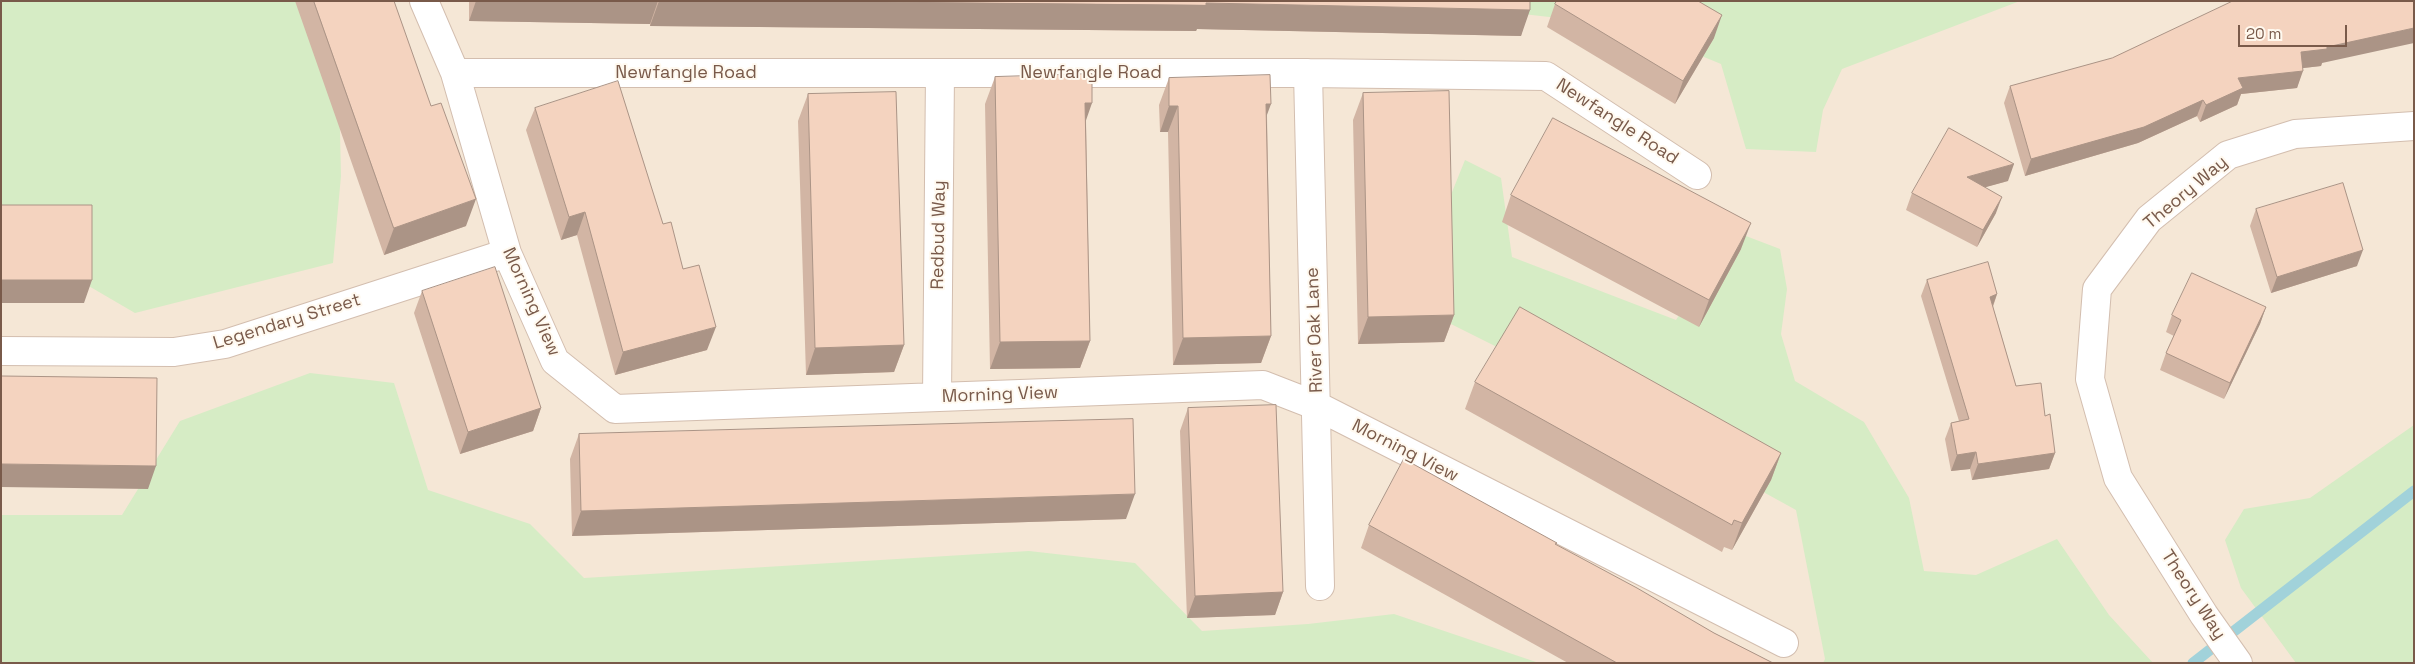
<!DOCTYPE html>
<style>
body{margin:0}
#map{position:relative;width:2415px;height:664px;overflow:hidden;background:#fdf5e8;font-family:"Space Grotesk",sans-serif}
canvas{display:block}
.frame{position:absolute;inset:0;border:2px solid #795a4a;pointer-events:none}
.scale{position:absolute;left:2238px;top:25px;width:109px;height:22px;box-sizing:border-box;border:2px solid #795a4a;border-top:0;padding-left:6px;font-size:15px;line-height:18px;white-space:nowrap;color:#795a4a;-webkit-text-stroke:4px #fff9ef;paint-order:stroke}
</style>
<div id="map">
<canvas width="2415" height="664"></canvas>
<div class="frame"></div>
<div class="scale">20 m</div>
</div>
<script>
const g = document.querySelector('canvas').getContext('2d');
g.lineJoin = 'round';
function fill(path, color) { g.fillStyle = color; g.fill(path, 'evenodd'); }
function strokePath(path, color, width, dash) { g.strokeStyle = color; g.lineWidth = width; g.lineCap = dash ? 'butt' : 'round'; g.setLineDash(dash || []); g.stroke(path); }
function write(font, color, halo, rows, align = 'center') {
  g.font = font + ' "Space Grotesk",sans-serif'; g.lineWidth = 4; g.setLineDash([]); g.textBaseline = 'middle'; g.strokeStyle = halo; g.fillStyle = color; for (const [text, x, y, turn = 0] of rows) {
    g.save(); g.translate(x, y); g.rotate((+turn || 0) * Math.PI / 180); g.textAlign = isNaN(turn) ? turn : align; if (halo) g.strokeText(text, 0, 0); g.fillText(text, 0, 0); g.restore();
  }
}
fill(new Path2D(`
 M 1,1 L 2414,1 L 2414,663 L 1,663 Z`), '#f5e7d6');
fill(new Path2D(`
 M 1,1 L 337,1 L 341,176 L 333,263 L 135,313 L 27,250 L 1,222 Z
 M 1408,1 L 2020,1 L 1842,69 L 1823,110 L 1816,152 L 1746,149 L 1721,64 L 1629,26 Z
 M 1465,160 L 1501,178 L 1512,257 L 1676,320 L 1707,271 L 1738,233 L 1780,249 L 1787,289 L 1781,334 L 1795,381 L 1864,422 L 1909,498 L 1924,571 L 1976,575 L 2057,539 L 2109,615 L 2153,663 L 1823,663 L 1825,659 L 1796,510 L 1529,363 L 1447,322 L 1444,212 Z
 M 310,373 L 394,383 L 428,490 L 530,524 L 584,578 L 1029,551 L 1135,563 L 1202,631 L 1308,624 L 1394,614 L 1539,663 L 1,663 L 1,515 L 122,515 L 180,421 Z
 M 2414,425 L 2414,663 L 2296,663 L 2241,588 L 2225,540 L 2244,509 L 2310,498 Z`), '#d6ecc5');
strokePath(new Path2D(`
 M 2193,663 L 2414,491`), '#a1d2da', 11);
const minor = new Path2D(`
 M 424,1 L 455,73 L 507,253 L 555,361 L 615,409 L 1263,385 L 1317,406 L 1784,643
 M 455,73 L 1308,73 L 1546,76 L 1697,175
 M 1308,73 L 1320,586
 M 1,351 L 174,352 L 225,344 L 507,253
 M 937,397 L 940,73
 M 2238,663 L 2204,615 L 2118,478 L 2090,379 L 2097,289 L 2149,219 L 2228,155 L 2295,134 L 2414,126`);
strokePath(minor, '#d3beaf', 30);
strokePath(minor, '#fff', 28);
fill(new Path2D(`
 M 295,1 L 394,1 L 466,226 L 384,255 Z
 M 469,1 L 1530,1 L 1521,36 L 1197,29 L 1196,31 L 650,26 L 650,24 L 469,21 Z
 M 1555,4 L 1714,38 L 1675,104 L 1547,27 Z
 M 2322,63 L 2321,66 L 2303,68 L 2297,88 L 2241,94 L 2237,105 L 2200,122 L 2197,116 L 2138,143 L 2025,176 L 2004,103 L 2010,86 Z
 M 995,77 L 1086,121 L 1090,341 L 1080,368 L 990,369 L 985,104 Z
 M 1169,78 L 1267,116 L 1271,336 L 1261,363 L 1173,365 L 1168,132 L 1160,132 L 1159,105 Z
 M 1363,93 L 1454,315 L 1444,342 L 1358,344 L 1353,120 Z
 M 808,94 L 904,345 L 894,372 L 806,375 L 798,121 Z
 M 535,108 L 663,224 L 683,269 L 707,350 L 615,375 L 577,235 L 561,240 L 526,130 Z
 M 2008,181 L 1985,187 L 1996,213 L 1977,247 L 1906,210 L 1912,193 Z
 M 1511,195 L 1741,249 L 1699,327 L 1502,222 Z
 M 2256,209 L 2357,266 L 2271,293 L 2250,226 Z
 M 1927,280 L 1997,294 L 1993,307 L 2016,386 L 2045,416 L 2055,453 L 2049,469 L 1972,480 L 1970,469 L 1951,471 L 1945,439 L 1951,423 L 1959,421 L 1921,296 Z
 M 422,291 L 541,408 L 533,431 L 460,454 L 414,313 Z
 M 2266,307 L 2260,324 L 2224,399 L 2160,370 L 2166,353 L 2174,336 L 2166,332 L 2172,315 Z
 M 1475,382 L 1781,453 L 1771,480 L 1732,550 L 1724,547 L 1722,552 L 1465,409 Z
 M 1188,408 L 1283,592 L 1275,615 L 1187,618 L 1180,431 Z
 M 579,434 L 1126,519 L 572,536 L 570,459 Z
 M 1369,525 L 1557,543 L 1556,545 L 1714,633 L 1773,663 L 1568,663 L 1361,548 Z`), '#d2b5a4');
fill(new Path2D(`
 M 476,1 L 658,1 L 650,24 L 469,21 Z
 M 659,1 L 1206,3 L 1530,10 L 1521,36 L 1197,29 L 1196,31 L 650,26 Z
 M 1722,15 L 1714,38 L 1675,104 L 1683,81 Z
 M 2414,28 L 2414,43 L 2322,63 L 2321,66 L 2295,69 L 2301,52 Z
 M 2303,71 L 2297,88 L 2241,94 L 2237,105 L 2200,122 L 2206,105 L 2238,78 Z
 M 2203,100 L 2197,116 L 2138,143 L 2025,176 L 2031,159 Z
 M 1085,103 L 1092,103 L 1083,129 Z
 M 1266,104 L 1271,104 L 1261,131 Z
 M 1169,106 L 1178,106 L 1168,132 L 1160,132 Z
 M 2014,164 L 2008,181 L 1961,194 L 1967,177 Z
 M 2002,197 L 1996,213 L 1977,247 L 1983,230 Z
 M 476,199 L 466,226 L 384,255 L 394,228 Z
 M 585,212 L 577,235 L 561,240 L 569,217 Z
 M 1751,223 L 1741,249 L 1699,327 L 1709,300 Z
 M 2363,250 L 2357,266 L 2271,293 L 2277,277 Z
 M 1,280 L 92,280 L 84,303 L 1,303 Z
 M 1997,294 L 1991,311 L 1990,297 Z
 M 2266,307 L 2260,324 L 2224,399 L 2230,383 Z
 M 1454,315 L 1444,342 L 1358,344 L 1368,317 Z
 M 716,327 L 707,350 L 615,375 L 623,352 Z
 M 1271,336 L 1261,363 L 1173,365 L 1183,338 Z
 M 1090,341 L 1080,368 L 990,369 L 1000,342 Z
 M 904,345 L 894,372 L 806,375 L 815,348 Z
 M 541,408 L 533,431 L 460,454 L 468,432 Z
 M 1976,452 L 1970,469 L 1951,471 L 1957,455 Z
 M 1781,453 L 1771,480 L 1732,550 L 1742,523 Z
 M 2055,453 L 2049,469 L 1972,480 L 1978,464 Z
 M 1,464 L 156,466 L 148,489 L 1,487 Z
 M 1135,494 L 1126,519 L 572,536 L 581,511 Z
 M 1283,592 L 1275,615 L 1187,618 L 1195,596 Z`), '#ab9486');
const building = new Path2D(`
 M 314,1 L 394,1 L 431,106 L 441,103 L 476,199 L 394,228 Z
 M 777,1 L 1530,1 L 1530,10 L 1206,3 L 1206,5 Z
 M 1557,1 L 1698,1 L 1722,15 L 1683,81 L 1555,4 Z
 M 2233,1 L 2414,1 L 2414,28 L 2327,47 L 2327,49 L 2301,52 L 2303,71 L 2238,78 L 2243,88 L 2206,105 L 2203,100 L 2144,127 L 2031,159 L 2010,86 L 2112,58 Z
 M 1092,74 L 1092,103 L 1085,103 L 1090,341 L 1000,342 L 995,77 Z
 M 1270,75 L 1271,104 L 1266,104 L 1271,336 L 1183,338 L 1178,106 L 1169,106 L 1169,78 Z
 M 618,81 L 663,224 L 671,222 L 683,269 L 699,265 L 716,327 L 623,352 L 585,212 L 569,217 L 535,108 Z
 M 1449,91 L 1454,315 L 1368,317 L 1363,93 Z
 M 896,92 L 904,345 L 815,348 L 808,94 Z
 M 1553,118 L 1751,223 L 1709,300 L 1511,195 Z
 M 1949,128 L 2014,164 L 1967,177 L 2002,197 L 1983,230 L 1912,193 Z
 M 2343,183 L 2363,250 L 2277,277 L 2256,209 Z
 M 1,205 L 92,205 L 92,280 L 1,280 Z
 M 1988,262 L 1997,294 L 1990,297 L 2016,386 L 2041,383 L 2045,416 L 2050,414 L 2055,453 L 1978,464 L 1976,452 L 1957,455 L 1951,423 L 1969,419 L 1927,280 Z
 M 495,267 L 541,408 L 468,432 L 422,291 Z
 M 2192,273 L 2266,307 L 2230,383 L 2166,353 L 2181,320 L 2172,315 Z
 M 1520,307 L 1781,453 L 1742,523 L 1734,520 L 1732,525 L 1475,382 Z
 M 1,376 L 157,378 L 156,466 L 1,464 Z
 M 1276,405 L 1283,592 L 1195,596 L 1188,408 Z
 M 1133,419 L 1135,494 L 581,511 L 579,434 Z
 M 1404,459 L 1557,543 L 1555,544 L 1637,588 L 1714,633 L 1773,663 L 1617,663 L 1369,525 Z`);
fill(building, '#f4d3bf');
strokePath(building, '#ab9486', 1);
write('18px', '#795a4a', '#fff9ef', [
 ["Newfangle Road",686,73],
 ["Newfangle Road",1091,73],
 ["Newfangle Road",1617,122,33],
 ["Theory Way",2186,193,-40],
 ["Redbud Way",939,235,-89],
 ["Morning View",531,302,66],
 ["Legendary Street",287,322,-17],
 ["River Oak Lane",1315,330,-92],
 ["Morning View",1000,395,-2],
 ["Morning View",1405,451,27],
 ["Theory Way",2193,595,57]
]);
</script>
